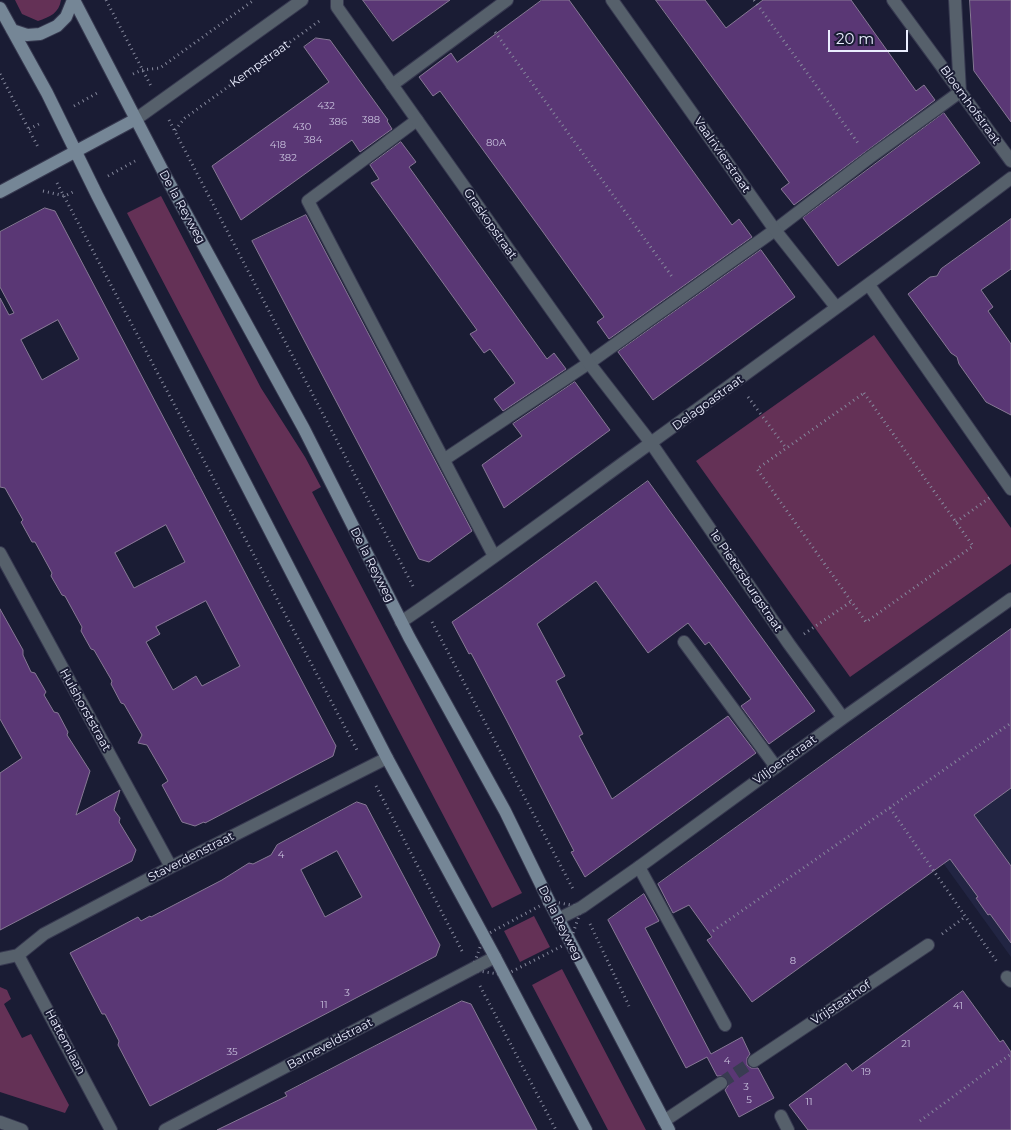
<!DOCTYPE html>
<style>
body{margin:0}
#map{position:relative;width:1011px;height:1130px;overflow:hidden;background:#1a1c34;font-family:Montserrat,sans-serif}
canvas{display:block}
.scale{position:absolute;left:828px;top:30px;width:80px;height:22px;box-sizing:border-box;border:2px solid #ebeeff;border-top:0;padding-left:6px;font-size:15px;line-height:18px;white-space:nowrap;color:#ebeeff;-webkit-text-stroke:4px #1a1c34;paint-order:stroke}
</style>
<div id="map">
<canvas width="1011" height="1130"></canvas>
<div class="scale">20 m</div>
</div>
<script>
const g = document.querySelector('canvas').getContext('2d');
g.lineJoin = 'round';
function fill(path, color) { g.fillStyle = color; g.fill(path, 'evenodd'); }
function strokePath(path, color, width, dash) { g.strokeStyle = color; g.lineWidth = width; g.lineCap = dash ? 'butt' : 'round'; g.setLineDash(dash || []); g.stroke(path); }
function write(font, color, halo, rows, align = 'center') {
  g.font = font + ' Montserrat,sans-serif'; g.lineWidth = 4; g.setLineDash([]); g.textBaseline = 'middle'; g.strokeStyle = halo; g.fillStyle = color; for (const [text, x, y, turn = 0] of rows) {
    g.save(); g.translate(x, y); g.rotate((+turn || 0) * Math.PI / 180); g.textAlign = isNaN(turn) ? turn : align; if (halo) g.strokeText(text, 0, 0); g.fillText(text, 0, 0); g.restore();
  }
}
fill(new Path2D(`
 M 1011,728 L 1011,957 L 902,806 Z`), '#222543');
fill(new Path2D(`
 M 15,0 L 61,0 C 59,13 50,17 38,21 L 22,14 Z
 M 161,196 L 261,388 L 305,457 L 321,487 L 312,492 L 522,893 L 492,908 L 127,213 Z
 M 874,335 L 1011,528 L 1011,564 L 850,677 L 696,461 Z
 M 534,916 L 550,947 L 520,962 L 504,931 Z
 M 562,969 L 646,1130 L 608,1130 L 532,985 Z
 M 0,987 L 7,990 L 11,999 L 4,1004 L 22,1038 L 31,1034 L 69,1105 L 65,1113 L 0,1092 Z`), '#643156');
const building = new Path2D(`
 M 363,0 L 450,0 L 393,41 Z
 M 542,0 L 569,0 L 732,225 L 739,219 L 752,237 L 609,339 L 597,322 L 604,317 L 543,232 L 440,91 L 433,96 L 419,77 L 451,53 L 457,62 Z
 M 656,0 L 705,0 L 726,28 L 763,0 L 851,0 L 916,91 L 924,85 L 935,100 L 794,205 L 781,189 L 789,183 Z
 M 970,0 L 1011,0 L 1011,122 L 974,71 Z
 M 316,38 L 330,40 L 388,120 L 387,121 L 392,129 L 360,152 L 352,140 L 241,220 L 212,166 L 329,82 L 304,47 Z
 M 944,113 L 980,163 L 838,266 L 803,218 Z
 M 401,142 L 416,162 L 409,167 L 547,359 L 554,353 L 566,369 L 503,411 L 494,399 L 515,383 L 490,349 L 484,353 L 470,334 L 477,330 L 371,183 L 379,179 L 370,165 Z
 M 45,208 L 55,211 L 336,746 L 333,756 L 205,823 L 204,822 L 195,826 L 182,822 L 162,785 L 168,781 L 147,745 L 138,743 L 142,735 L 124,704 L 121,703 L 111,684 L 112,681 L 94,650 L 91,649 L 81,631 L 82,627 L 65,596 L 62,595 L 51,576 L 52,573 L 35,542 L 32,542 L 21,522 L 23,520 L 5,488 L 0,487 L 0,298 L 9,315 L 14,313 L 0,287 L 0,232 ZM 58,320 L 79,359 L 42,380 L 21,340 ZM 166,525 L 185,562 L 134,588 L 115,553 ZM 206,601 L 240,666 L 202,686 L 196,676 L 173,690 L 146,642 L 160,634 L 156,627 Z
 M 306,215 L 472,531 L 429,562 L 419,559 L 252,241 Z
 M 1011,219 L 1011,269 L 981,290 L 993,307 L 988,311 L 1011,344 L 1011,415 L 986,402 L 959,364 L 957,357 L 951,353 L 908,294 L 930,277 L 937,276 L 941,269 Z
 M 761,250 L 795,297 L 653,400 L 618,352 Z
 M 575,382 L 610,430 L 504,508 L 482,465 L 522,436 L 513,424 Z
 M 648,481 L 815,711 L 769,744 L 741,706 L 751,699 L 709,642 L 705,645 L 688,623 L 648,653 L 596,581 L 537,624 L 565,676 L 556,681 L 583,734 L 579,736 L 612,799 L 728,716 L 756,753 L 585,877 L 571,852 L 574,851 L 507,721 L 471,653 L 469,654 L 452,622 L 502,587 Z
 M 0,609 L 23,650 L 23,655 L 31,672 L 35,673 L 46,692 L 44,695 L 54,712 L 58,713 L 68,732 L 67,735 L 90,771 L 76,815 L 120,790 L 114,810 L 120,818 L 119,822 L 136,850 L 132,861 L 0,930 L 0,773 L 22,758 L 0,719 Z
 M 1011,629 L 1011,788 L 974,815 L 1011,866 L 1011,943 L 990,914 L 988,915 L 976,898 L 978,897 L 950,859 L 752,1002 L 707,940 L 712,937 L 689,905 L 673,913 L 658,884 Z
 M 357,802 L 366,805 L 440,945 L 436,956 L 150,1106 L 118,1045 L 119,1041 L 105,1014 L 102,1014 L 70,953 L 138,917 L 141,921 L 150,916 L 151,917 L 222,880 L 249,863 L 253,864 L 271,855 L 277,845 ZM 337,851 L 362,897 L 325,917 L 301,870 Z
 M 644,894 L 659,921 L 645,928 L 711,1054 L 742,1037 L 750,1054 L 747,1058 L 747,1065 L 751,1068 L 758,1068 L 774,1098 L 739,1117 L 725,1090 L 728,1086 L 728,1079 L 724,1076 L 717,1076 L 707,1057 L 686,1068 L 608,920 Z
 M 963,991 L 1000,1042 L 1003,1040 L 1011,1052 L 1011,1130 L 808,1130 L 789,1105 L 846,1063 L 852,1071 Z
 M 462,1001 L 471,1004 L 537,1130 L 217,1130 L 287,1096 L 285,1093 Z`);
fill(building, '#5a3775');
strokePath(building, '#877995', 1);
strokePath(new Path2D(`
 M 721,1083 L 754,1061`), '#393c52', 12, [12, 6]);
const lane = new Path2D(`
 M 392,85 L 507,0
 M 417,120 L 308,201 L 494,556
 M 445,459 L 589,363 L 775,230 L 869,158 L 960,92
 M 684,642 L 776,767
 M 639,867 L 725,1025
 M 1007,977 L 1011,981
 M 781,1116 L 788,1130`);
const street = new Path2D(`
 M 337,0 L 337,7 L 589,363 L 651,443 L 789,644 L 843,718
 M 612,0 L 775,230 L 836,307
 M 893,0 L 1011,161
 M 955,0 L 960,92
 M 136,119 L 302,0
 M 869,285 L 1011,489
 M 0,553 L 171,867
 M 401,622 C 476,571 549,517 623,463 C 753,369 883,275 1011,178
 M 558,919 L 582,907 L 639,867 L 843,718 L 1011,599
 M 18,955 L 111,1130
 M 0,959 L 18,955 L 44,934 L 171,867 L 387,758
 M 754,1061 L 928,945
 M 664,1121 L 721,1083
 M 0,1122 L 22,1130
 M 165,1130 L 495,957`);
const secondary = new Path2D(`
 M 74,0 L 166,177 L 304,429 L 409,637 L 505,811 L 549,901 L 669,1130
 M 0,8 L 47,93 L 97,195 L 387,758 L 495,957 L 586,1130
 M 12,30 L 27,35 L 40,34 L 57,26 L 66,17 L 73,0
 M 0,192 L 136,119`);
strokePath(lane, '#373950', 14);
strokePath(street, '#373950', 14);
strokePath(secondary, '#373950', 14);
strokePath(new Path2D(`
 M 106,0 L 151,86
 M 754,0 L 858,143
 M 495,32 L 673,278
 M 0,74 L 39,149
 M 133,74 L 142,70 L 160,68 L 254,0
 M 74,106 L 99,92
 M 169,120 L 414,588
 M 29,129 L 39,124
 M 175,130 L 185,118 L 322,19
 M 108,176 L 135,161
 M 57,183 L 358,752
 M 43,191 L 65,196 L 75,191
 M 864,393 L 973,546 L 866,622 L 757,469 Z
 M 748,397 L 786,448
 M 956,522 L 992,496
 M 432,622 L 573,889
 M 804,634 L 852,601
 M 376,786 L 462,951
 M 890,808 L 997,962
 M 549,901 L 582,907 L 570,942 L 505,975 L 472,970 L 484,936 Z
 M 590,924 L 629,1006
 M 713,931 L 1011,723
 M 942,934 L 965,917
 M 480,986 L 556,1130
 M 920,1121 L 1011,1054`), '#86899d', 3, [1, 4]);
strokePath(lane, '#56606b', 12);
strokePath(street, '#56606b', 12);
strokePath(secondary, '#758696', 12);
write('10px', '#c7c0dc', null, [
 ["432",326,106],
 ["388",371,120],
 ["386",338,122],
 ["430",302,127],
 ["384",313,140],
 ["80A",496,143],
 ["418",278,145],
 ["382",288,158],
 ["4",281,855],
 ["8",793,961],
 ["3",347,993],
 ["11",324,1005],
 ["41",958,1006],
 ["21",906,1044],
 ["35",232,1052],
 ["4",727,1061],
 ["19",866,1072],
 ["3",746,1087],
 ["5",749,1100],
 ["11",809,1102]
]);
write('12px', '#ebeeff', '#1a1c34', [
 ["Kempstraat",260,64,-36],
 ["Bloemhofstraat",970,105,54],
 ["Vaalrivierstraat",722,155,55],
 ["De la Reyweg",182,207,61],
 ["Graskopstraat",490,224,55],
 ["Delagoastraat",708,403,-36],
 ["De la Reyweg",372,565,63],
 ["1e Pietersburgstraat",746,581,56],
 ["Hulshorststraat",85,710,61],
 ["Viljoenstraat",785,760,-36],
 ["Staverdenstraat",191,857,-27],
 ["De la Reyweg",560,923,63],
 ["Vrijstaathof",841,1003,-34],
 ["Hattemlaan",65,1042,62],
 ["Barneveldstraat",330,1044,-28]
]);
</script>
